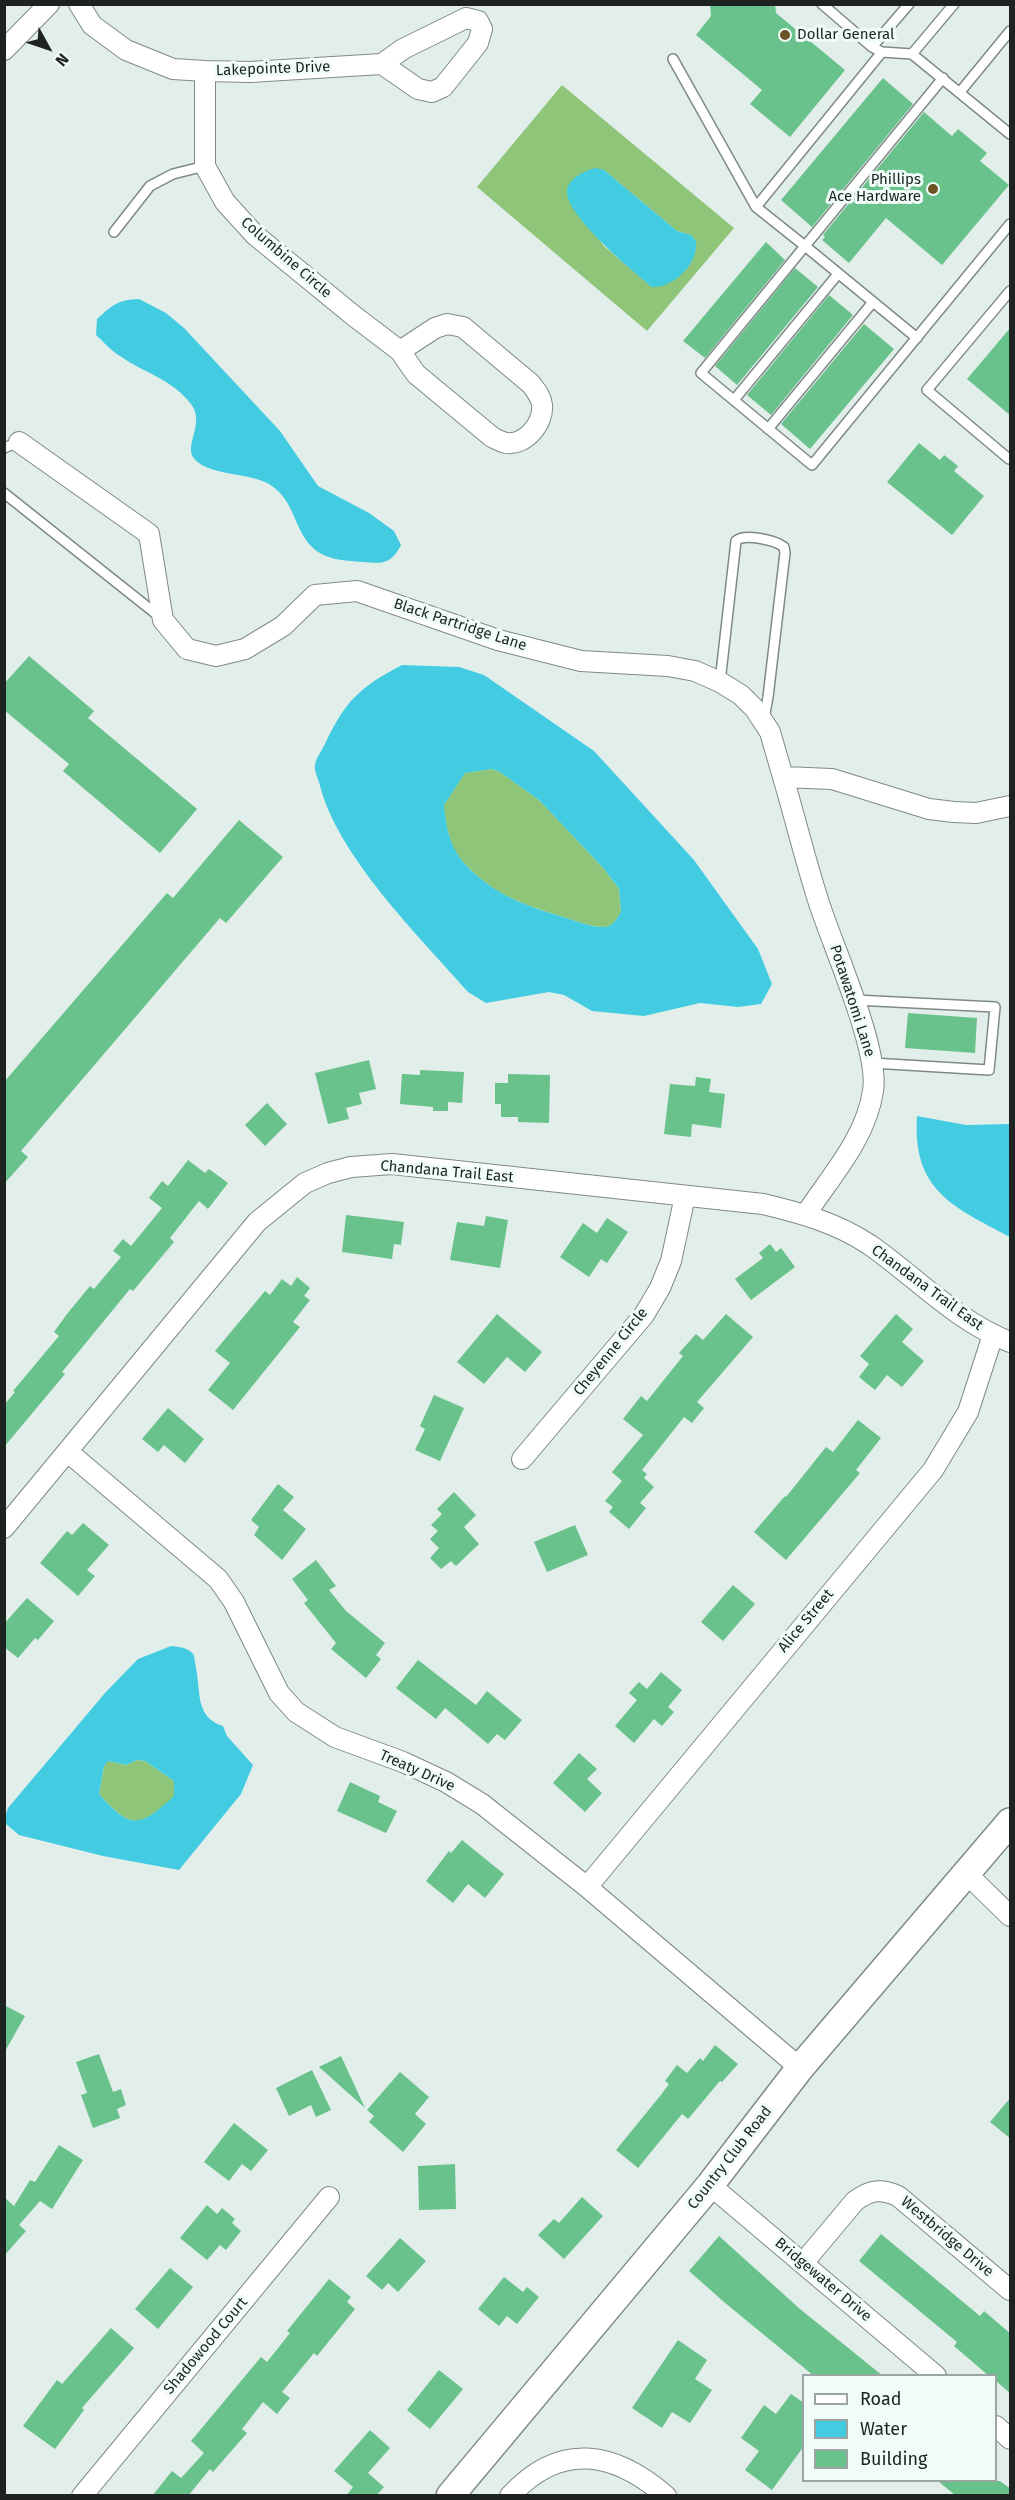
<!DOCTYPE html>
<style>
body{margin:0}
#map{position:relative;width:1015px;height:2500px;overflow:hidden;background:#e2eeea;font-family:"Fira Sans",sans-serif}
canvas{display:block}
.frame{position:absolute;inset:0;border:6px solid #1e2221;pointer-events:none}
.legend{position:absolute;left:802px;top:2374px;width:195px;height:108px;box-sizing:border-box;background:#effcf7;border:2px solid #9ba5a1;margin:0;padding:8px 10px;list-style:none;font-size:18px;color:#1e2221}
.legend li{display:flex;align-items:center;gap:12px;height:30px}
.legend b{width:30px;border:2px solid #9ba5a1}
.north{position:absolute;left:18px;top:18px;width:60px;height:60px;-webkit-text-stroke:4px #effcf7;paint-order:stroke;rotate:130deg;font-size:16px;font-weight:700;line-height:24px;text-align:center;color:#1e2221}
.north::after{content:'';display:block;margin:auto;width:21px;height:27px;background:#1e2221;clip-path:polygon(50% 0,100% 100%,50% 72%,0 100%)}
</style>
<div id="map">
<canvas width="1015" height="2500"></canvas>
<div class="frame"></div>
<ul class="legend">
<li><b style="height:8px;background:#fff"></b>Road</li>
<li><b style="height:16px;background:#43cce1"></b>Water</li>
<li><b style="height:16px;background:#69c28b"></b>Building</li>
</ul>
<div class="north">N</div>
</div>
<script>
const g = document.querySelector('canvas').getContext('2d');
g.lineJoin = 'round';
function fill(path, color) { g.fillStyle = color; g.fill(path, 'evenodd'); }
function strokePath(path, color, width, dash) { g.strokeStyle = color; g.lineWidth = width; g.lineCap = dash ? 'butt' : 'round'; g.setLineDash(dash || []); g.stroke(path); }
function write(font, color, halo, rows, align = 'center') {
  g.font = font + ' "Fira Sans",sans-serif'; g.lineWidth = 6; g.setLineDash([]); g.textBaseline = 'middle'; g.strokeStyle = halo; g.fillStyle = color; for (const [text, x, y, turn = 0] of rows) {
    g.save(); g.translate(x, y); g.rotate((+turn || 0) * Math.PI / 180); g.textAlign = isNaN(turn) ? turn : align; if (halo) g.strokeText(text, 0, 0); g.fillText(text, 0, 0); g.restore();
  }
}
fill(new Path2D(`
 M 562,85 L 734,228 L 647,331 L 477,187 ZM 604,170 L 677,231 L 691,235 L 652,287 L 604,246 L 571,203 Z
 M 492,769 L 500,772 L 539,800 L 605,870 L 619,889 L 621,913 C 617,918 613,927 605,927 C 593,928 580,922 569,919 C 527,905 497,898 465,864 C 449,847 447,828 443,805 L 465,773 Z
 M 137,1760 L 145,1761 L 174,1781 L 174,1797 C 138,1828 132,1830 99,1794 L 104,1766 L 108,1761 L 126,1765 Z`), '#8fc579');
fill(new Path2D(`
 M 595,168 L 604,170 L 677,231 L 691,235 L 696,241 C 699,263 674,288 652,287 C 634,272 564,215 567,190 C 569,178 585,171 595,168 Z
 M 139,299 L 166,313 L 184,328 L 280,431 L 318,486 L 369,513 L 394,531 L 401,545 C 391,564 383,564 363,562 C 353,561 342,561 332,558 C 291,546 302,504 269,484 C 249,472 205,476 193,457 C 185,444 205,422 191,404 C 172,379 144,373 120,356 C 111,351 104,342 96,335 L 97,319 C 113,305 117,300 139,299 Z
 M 402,665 L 459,667 L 484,675 L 594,751 L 694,860 L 758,949 L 772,984 L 761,1004 L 738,1007 L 700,1003 L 644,1016 L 592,1011 L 564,995 L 549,992 L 486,1003 L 468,992 C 419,936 336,855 319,782 C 317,777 314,769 315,765 C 316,758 322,750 325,744 C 345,701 360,687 402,665 ZM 492,769 L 500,772 L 539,800 L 605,870 L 619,889 L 621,912 C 617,918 613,927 605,927 C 593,928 580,922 569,919 C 528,906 496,897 465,864 C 450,847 446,828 444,805 L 465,773 Z
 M 917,1116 L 966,1125 L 1010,1124 L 1010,1237 C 953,1207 912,1190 917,1116 Z
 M 171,1646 C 178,1647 188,1647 193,1654 C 195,1657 195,1664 196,1668 C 201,1693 195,1717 223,1726 L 227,1736 L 253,1765 L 241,1794 L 179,1870 L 103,1856 L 19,1835 L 6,1824 L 5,1817 L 8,1808 L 105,1693 L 138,1659 ZM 137,1760 L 145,1761 L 174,1781 L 174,1796 C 139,1828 131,1830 99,1794 L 104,1766 L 108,1761 L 126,1765 Z`), '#43cce1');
fill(new Path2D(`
 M 710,4 L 775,4 L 776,13 L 845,70 L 790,137 L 750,104 L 762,90 L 696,35 L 711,16 Z
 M 883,78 L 913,104 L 812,227 L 781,200 Z
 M 924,112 L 952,136 L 958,129 L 987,153 L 980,161 L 1009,185 L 942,265 L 886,218 L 849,263 L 822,240 L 825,237 L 823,235 Z
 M 766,242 L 785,260 L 705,358 L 683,341 Z
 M 795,268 L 818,287 L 737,385 L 715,366 Z
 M 829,295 L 853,315 L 771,415 L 747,395 Z
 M 864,324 L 894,349 L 810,449 L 781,424 Z
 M 1011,327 L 1011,416 L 967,379 Z
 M 919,443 L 940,460 L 944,455 L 958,466 L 954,471 L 984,496 L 952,535 L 887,482 Z
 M 29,656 L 94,711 L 88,718 L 197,809 L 160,853 L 63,771 L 69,764 L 4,710 L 4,684 Z
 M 239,820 L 283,857 L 226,923 L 220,918 L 21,1151 L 28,1157 L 4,1184 L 4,1082 L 167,893 L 173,898 Z
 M 908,1013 L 977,1018 L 975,1053 L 905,1048 Z
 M 369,1060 L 376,1089 L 359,1093 L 362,1104 L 346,1108 L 349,1119 L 328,1124 L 315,1073 Z
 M 420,1070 L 464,1072 L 462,1103 L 448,1102 L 448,1111 L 433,1111 L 433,1107 L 400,1104 L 402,1074 L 420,1075 Z
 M 508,1074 L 550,1075 L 549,1123 L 518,1122 L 518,1117 L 501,1117 L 501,1104 L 495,1104 L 495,1083 L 508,1083 Z
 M 696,1077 L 711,1079 L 709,1092 L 725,1094 L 721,1128 L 692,1124 L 691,1137 L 664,1134 L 670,1084 L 695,1086 Z
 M 267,1103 L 287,1124 L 265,1146 L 245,1125 Z
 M 188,1160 L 205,1173 L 209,1169 L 228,1183 L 208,1209 L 199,1201 L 170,1238 L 174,1242 L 133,1291 L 130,1289 L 62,1372 L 65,1374 L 4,1447 L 4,1405 L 15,1392 L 13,1391 L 59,1336 L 54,1332 L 67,1314 L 90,1286 L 94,1289 L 121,1257 L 113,1251 L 123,1239 L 131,1246 L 162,1208 L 149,1198 L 162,1181 L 168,1186 Z
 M 346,1215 L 404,1222 L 401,1245 L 394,1244 L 392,1259 L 342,1252 Z
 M 486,1216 L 508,1220 L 500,1268 L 450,1260 L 457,1222 L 484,1226 Z
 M 607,1218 L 628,1232 L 607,1263 L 601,1259 L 589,1277 L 560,1257 L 583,1223 L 597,1233 Z
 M 770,1244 L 776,1252 L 781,1248 L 795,1267 L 751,1300 L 735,1279 L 763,1258 L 759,1253 Z
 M 297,1277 L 310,1288 L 304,1296 L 310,1300 L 293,1322 L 300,1327 L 233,1410 L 208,1390 L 230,1363 L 215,1351 L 265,1291 L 270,1295 L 282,1279 L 291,1286 Z
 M 497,1314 L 542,1352 L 525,1372 L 507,1357 L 484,1384 L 457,1362 Z
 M 726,1314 L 753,1337 L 697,1402 L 704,1408 L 692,1423 L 684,1417 L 642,1470 L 647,1474 L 644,1478 L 654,1487 L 640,1503 L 646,1508 L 629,1529 L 609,1512 L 613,1507 L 605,1501 L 622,1481 L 612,1472 L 643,1435 L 623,1419 L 641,1396 L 647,1401 L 683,1356 L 679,1353 L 696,1334 L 703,1340 Z
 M 896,1314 L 913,1329 L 902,1342 L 924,1361 L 902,1387 L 887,1375 L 875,1390 L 859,1377 L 869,1364 L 860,1356 Z
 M 434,1395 L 464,1408 L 440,1461 L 415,1450 L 425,1429 L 420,1426 Z
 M 168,1408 L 204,1439 L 185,1463 L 164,1445 L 158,1452 L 142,1439 Z
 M 858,1420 L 881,1438 L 856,1470 L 860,1473 L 786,1560 L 754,1532 L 785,1496 L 786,1497 L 826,1447 L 833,1452 Z
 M 278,1484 L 294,1497 L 283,1510 L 306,1529 L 282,1560 L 254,1535 L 259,1527 L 251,1520 Z
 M 454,1492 L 476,1515 L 464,1527 L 479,1544 L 456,1566 L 451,1561 L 441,1569 L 430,1558 L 439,1548 L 430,1539 L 438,1531 L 431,1525 L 442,1514 L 437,1509 Z
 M 83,1523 L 109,1545 L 87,1570 L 95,1576 L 78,1596 L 40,1563 L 67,1531 L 72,1535 Z
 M 575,1525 L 588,1555 L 547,1572 L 534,1542 Z
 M 316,1560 L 336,1586 L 329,1590 L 346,1611 L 385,1643 L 376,1655 L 381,1659 L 366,1678 L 331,1649 L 336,1643 L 304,1603 L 308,1600 L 292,1579 Z
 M 733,1585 L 755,1604 L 723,1641 L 701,1622 Z
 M 27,1598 L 54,1621 L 38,1640 L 35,1638 L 18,1658 L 4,1647 L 4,1624 Z
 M 418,1660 L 476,1705 L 487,1691 L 522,1720 L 505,1740 L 497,1734 L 488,1744 L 445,1708 L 436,1719 L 396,1688 Z
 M 661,1672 L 682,1690 L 668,1707 L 674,1712 L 662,1726 L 654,1719 L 634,1743 L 615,1726 L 637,1700 L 629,1693 L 639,1682 L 647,1689 Z
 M 579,1753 L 597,1769 L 587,1779 L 602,1793 L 585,1812 L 553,1783 Z
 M 350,1782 L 380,1796 L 378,1802 L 397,1811 L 386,1833 L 337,1811 Z
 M 462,1840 L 504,1874 L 485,1898 L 468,1884 L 453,1903 L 426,1881 L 449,1851 L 451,1853 Z
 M 4,2005 L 25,2016 L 4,2053 Z
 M 715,2045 L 738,2064 L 722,2082 L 720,2081 L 688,2119 L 682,2114 L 638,2168 L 616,2150 L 660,2096 L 669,2084 L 665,2081 L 677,2065 L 687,2073 L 700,2058 L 703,2061 Z
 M 99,2054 L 113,2092 L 121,2089 L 126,2105 L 117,2109 L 120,2118 L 93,2128 L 81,2095 L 87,2093 L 76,2062 Z
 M 341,2056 L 365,2108 L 319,2067 Z
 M 312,2070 L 331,2110 L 316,2117 L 311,2105 L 289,2116 L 276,2088 Z
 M 400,2072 L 429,2097 L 415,2114 L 426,2124 L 403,2152 L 369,2122 L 374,2116 L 367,2110 Z
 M 1011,2097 L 1011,2139 L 990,2122 Z
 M 234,2123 L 268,2150 L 251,2171 L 242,2164 L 229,2181 L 204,2162 Z
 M 59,2145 L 83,2160 L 52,2209 L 40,2201 L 19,2225 L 26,2231 L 4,2256 L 4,2197 L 14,2206 L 30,2180 L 35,2182 Z
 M 455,2164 L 456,2209 L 419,2210 L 418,2166 Z
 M 582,2197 L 603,2216 L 564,2259 L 538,2235 L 554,2219 L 559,2223 Z
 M 207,2205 L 217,2214 L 222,2208 L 235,2219 L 232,2223 L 241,2231 L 226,2250 L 220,2245 L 207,2260 L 180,2238 Z
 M 881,2234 L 980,2316 L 984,2311 L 1011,2334 L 1011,2394 L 996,2381 L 996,2376 L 989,2376 L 954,2346 L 957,2342 L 859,2261 Z
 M 719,2236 L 800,2309 L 883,2376 L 814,2376 L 724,2302 L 689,2271 Z
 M 400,2238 L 426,2261 L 398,2292 L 388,2283 L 382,2290 L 366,2276 Z
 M 170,2268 L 193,2287 L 158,2329 L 135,2309 Z
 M 504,2277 L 523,2292 L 527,2287 L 539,2297 L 517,2324 L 507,2316 L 499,2326 L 478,2309 Z
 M 329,2279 L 351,2297 L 347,2302 L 355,2309 L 317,2356 L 314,2353 L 282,2392 L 290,2398 L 277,2414 L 263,2402 L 242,2429 L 247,2433 L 213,2472 L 210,2469 L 188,2496 L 152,2496 L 172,2471 L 181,2478 L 204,2453 L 191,2441 L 261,2357 L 267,2362 L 290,2333 L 287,2331 Z
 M 111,2328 L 134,2348 L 82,2408 L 84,2410 L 55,2449 L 23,2426 L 57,2380 L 62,2384 Z
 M 678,2340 L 707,2360 L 695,2379 L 712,2390 L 690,2423 L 672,2412 L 662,2428 L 632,2408 Z
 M 439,2370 L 463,2389 L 430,2429 L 407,2410 Z
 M 791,2394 L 804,2403 L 804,2446 L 772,2490 L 745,2470 L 759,2451 L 741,2438 L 764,2405 L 776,2414 Z
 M 370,2430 L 390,2448 L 368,2473 L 384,2487 L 376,2496 L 346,2496 L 353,2487 L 334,2471 Z
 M 938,2481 L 1000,2481 L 1011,2489 L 1011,2496 L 956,2496 Z`), '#69c28b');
const lane = new Path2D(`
 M 822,4 L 872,47 L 882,52 L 912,54 L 1010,134
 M 872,47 L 909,4
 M 912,54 L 954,4
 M 673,59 L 756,207 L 805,246 L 943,78
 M 960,92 L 1010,31
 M 756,207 L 882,52
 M 114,232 L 150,186 L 173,174 L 205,166
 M 1010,291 L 927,390 L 1009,459 L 1010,457
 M 917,338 L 805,246 L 701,373 L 812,465 L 1010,224
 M 734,400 L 838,274
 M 768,429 L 873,302
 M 4,448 L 19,442
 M 4,493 L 160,617
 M 720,682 L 736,541 C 744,533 775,540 784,547 L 785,553 L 768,697 L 764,719
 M 855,1000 L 995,1007 L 989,1070 L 872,1063`);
const street = new Path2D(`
 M 79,4 L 92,25 L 126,50 L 173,69 L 205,71 L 250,72 L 382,64 L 403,49 L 466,18 L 478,21 L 482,29 L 478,43 L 443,87 L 432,92 L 418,89 L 382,64
 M 4,50 L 49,4
 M 205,71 L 205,166 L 225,202 L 255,235 L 354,316 L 400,351 L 435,328 L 447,324 L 463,327 L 531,384 C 536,391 541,396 542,405 C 544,423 525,446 506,443 C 501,442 496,439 492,437 L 416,374 L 400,351
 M 19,442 L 149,534 L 163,620 L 187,649 L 216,656 L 245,649 L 283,626 L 315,595 L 357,591 L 498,640 L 581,661 L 668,666 L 695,671 L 720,682 L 741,695 L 755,709 L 770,732 L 783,777 L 832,779 L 929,809 L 954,812 L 976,813 L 1010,806
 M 783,777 C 795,818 805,859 818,900 C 832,945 880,1049 873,1091 C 866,1138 831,1176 806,1214
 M 68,1452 L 218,1579 L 234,1602 L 279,1693 L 296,1712 L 335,1737 L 403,1762 L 446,1782 L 482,1804 L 587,1887 L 800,2068
 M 522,1459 L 644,1315 L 660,1288 L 671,1261 L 685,1196
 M 4,1528 L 257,1222 L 305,1183 L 328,1173 L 351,1167 L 392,1164 L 763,1204 C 801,1213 837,1223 870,1245 C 917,1278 956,1321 1010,1342
 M 967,1874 L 1010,1916
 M 587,1887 L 933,1470 L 968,1412 L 993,1335
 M 710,2185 L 936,2376
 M 803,2263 L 855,2201 C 870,2190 881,2188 898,2196 L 1010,2290
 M 996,2426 L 1010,2439
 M 82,2496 L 329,2197
 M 510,2496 C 560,2441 614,2451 666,2496`);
const secondary = new Path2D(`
 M 450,2496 L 710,2185 L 800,2068 L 1010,1822`);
strokePath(lane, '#7f8a86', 12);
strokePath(street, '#7f8a86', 22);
strokePath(secondary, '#7f8a86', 30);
strokePath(lane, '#fff', 9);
strokePath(street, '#fff', 20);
strokePath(secondary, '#fff', 27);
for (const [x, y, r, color] of [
 [785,35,6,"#6d5425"],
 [933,189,6,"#6d5425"]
]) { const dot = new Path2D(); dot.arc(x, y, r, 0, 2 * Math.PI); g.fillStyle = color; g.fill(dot); strokePath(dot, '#effcf7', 2); }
write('15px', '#1e2221', '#effcf7', [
 ["Dollar General",797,35],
 ["Phillips",921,180,"right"],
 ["Ace Hardware",921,197,"right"]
], 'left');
write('15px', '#1e2221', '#effcf7', [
 ["Lakepointe Drive",273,69,-2],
 ["Columbine Circle",286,258,41],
 ["Black Partridge Lane",460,625,18],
 ["Potawatomi Lane",852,1001,72],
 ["Chandana Trail East",447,1172,5],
 ["Chandana Trail East",927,1288,36],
 ["Cheyenne Circle",611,1352,-51],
 ["Alice Street",806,1621,-50],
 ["Treaty Drive",417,1771,24],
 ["Country Club Road",730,2158,-52],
 ["Westbridge Drive",947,2237,40],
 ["Bridgewater Drive",823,2280,40],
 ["Shadowood Court",206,2346,-50]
]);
</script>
